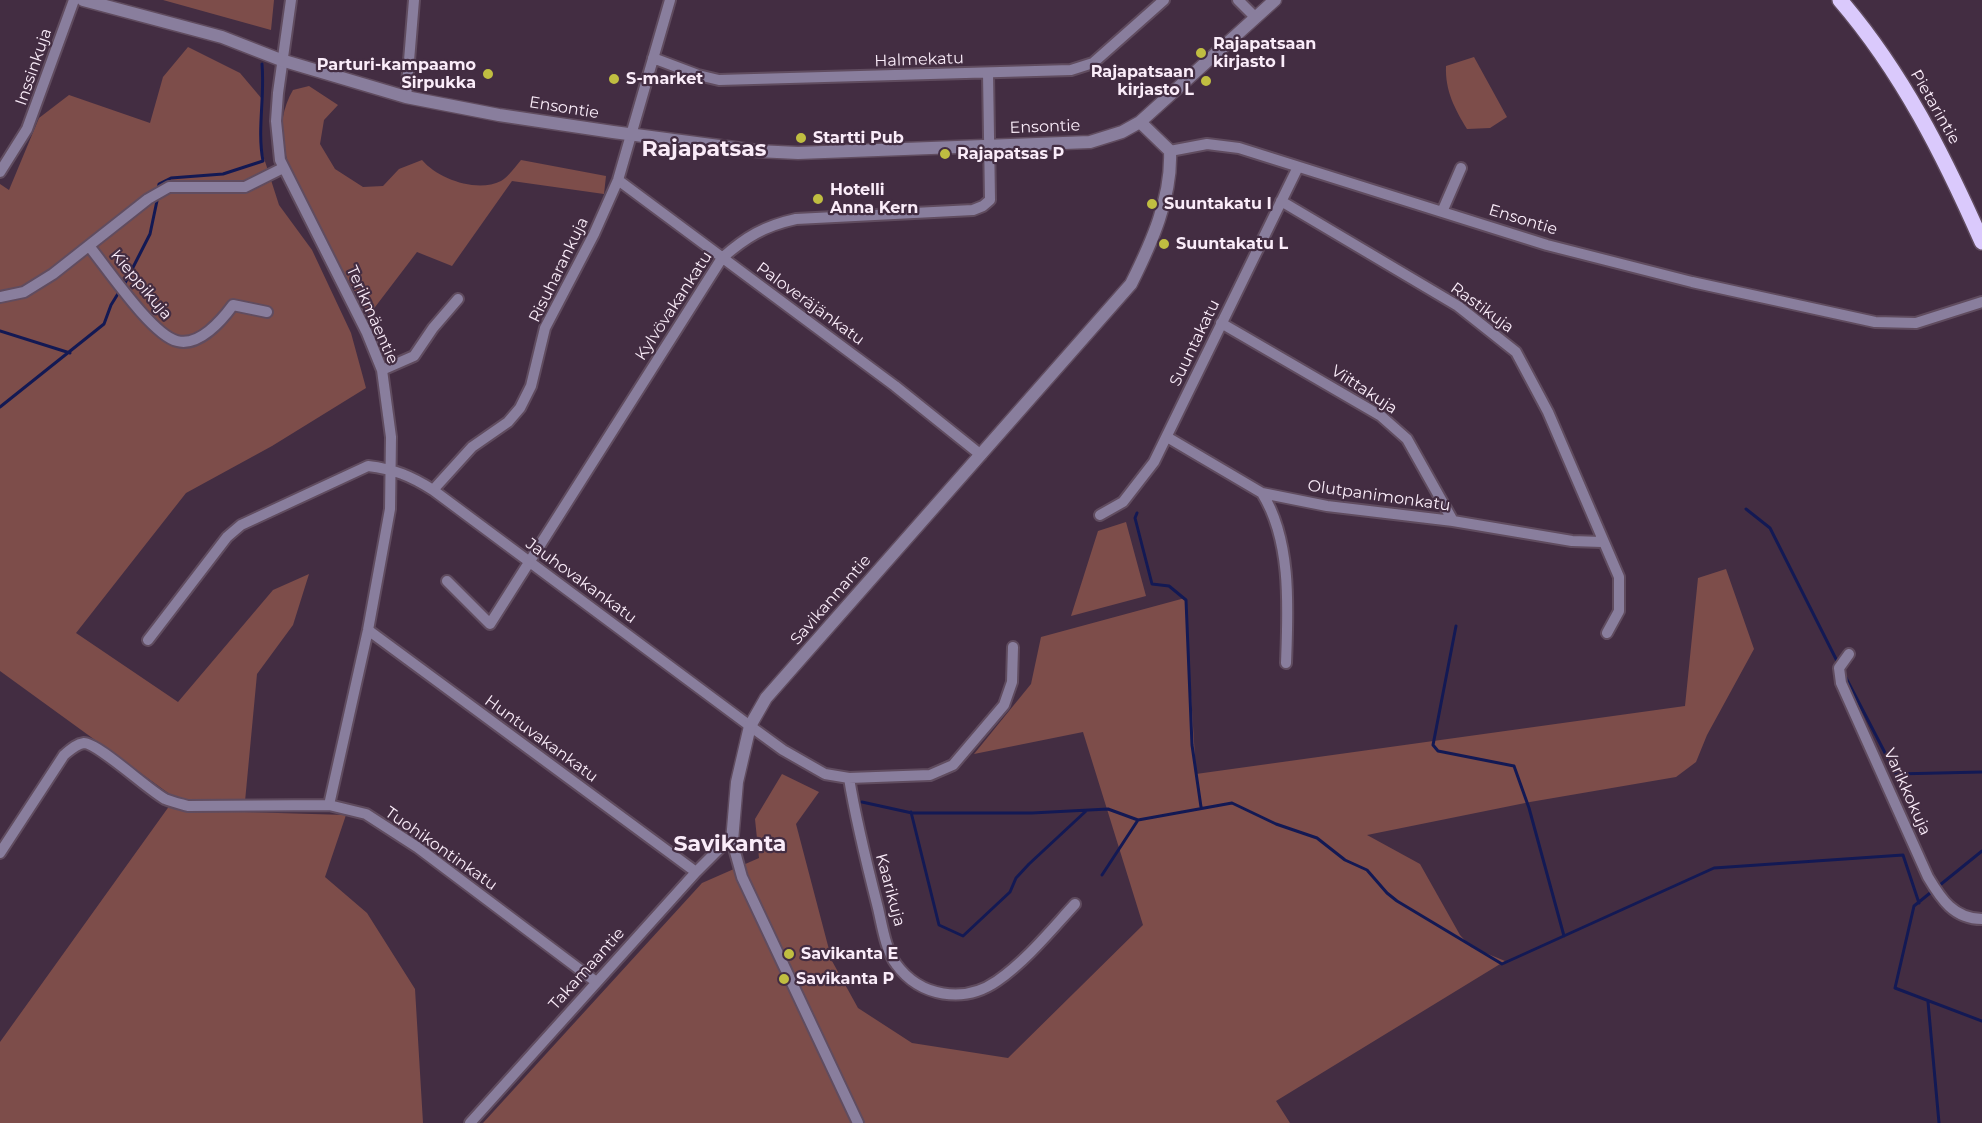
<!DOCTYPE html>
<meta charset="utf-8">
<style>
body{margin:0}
canvas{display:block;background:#432d42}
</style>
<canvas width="1982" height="1123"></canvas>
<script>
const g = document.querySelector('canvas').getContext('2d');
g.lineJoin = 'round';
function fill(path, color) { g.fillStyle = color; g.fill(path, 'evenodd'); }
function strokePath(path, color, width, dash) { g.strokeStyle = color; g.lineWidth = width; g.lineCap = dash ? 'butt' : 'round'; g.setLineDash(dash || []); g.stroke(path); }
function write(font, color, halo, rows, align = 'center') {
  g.font = font + ' Montserrat,sans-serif'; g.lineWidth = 4.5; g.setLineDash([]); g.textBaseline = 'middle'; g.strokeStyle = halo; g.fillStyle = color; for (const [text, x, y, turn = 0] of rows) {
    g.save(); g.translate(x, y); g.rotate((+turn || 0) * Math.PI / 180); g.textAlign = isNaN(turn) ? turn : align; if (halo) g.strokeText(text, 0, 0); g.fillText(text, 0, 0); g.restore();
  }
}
fill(new Path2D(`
 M 163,0 L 274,0 L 271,30 Z
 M 188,47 L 240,73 L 262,99 L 262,152 L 279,205 L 312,250 L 351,333 L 366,388 L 272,446 L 186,493 L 76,633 L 178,702 L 273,590 L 309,574 L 293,625 L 257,674 L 244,812 L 346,815 L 325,877 L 367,913 L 415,989 L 423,1123 L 0,1123 L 0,1042 L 175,798 L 0,671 L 0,184 L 9,190 L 39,118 L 69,95 L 150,123 L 163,77 Z
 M 1474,57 L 1507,117 L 1490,128 L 1467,129 C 1455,109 1445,91 1446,66 Z
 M 309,86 L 338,105 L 324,120 L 320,144 L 335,169 L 363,187 L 383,186 L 399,169 L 422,160 C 438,179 477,193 501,181 C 508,177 516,166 521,160 L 606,176 L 604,194 L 512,181 L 452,266 L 417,252 L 369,315 C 343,270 294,197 284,147 C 279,128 283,107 293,90 Z
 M 1126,522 L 1146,596 L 1071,616 L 1098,531 Z
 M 1726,569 L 1754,649 L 1707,735 L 1696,762 L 1676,777 L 1530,802 L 1367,835 L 1420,864 L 1460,935 L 1471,947 L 1505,961 L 1276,1101 L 1290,1123 L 483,1123 L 702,883 L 759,858 L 755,819 L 782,774 L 819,792 L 796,824 L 832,961 L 858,1008 L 912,1043 L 1008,1058 L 1143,925 L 1083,732 L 974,754 L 1031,684 L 1041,637 L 1185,598 L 1196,774 L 1685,706 L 1698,578 Z`), '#7d4d4a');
strokePath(new Path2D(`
 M 158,189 L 159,184 L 171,178 L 223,174 L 263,161 C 257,129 265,97 262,64
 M 123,287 L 150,234 L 158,196
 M 0,331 L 70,353
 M 0,407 L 104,324 L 111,305 L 119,292
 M 1746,509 L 1770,528 L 1839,665
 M 1137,513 L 1135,518 L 1152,584 L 1169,586 L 1186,600 L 1192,745 L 1201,807
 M 1456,626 L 1433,745 L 1438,751 L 1514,766 L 1529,808 L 1564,936
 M 1845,676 L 1896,774 L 1982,772
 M 862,802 L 912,813 L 1032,813 L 1108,809 L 1138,820 L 1232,803 L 1276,824 L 1317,838 L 1345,860 L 1367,870 L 1387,893 L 1397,901 L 1502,964 L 1714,868 L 1903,855 L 1919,903
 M 911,812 L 939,925 L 963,936 L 1010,892 L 1016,878 L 1029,864 L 1086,811
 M 1982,851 L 1914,906 L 1895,988 L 1982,1021
 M 1102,875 L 1138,820
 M 1928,1002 L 1939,1123`), '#131954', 3);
const minor = new Path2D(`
 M 291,0 L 278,93 L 276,121 L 280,160 L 367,333 L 382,370 L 391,437 L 390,509 L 368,630 L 329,805
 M 1238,0 L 1255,17
 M 653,58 L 698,75 L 719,80 L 1071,70 L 1093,63 L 1164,0
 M 406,97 L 414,0
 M 1170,151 L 1207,144 L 1239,148 L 1547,245 L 1692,282 L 1875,322 L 1916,323 L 1982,302
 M 0,172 L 27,129 L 74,0
 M 618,180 L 895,386 L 981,455
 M 1281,201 L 1458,306 L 1516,352 L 1548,412 L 1619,577 L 1619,611 L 1607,633
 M 1442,212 L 1461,168
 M 89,246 C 107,268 152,335 177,341 C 199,347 222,320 233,305 L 267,312
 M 0,297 L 24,292 L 53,274 L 148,199 L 169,187 L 245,187 L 283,168
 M 1221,323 L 1381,416 L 1407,439 L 1453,521
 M 382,370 L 414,356 L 433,328 L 458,299
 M 1167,437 L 1262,493 L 1327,506 L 1453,521 L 1572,541 L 1602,542
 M 433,490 L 472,447 L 508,422 L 520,408 L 531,386 L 545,328 L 594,234 L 618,180 L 670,0
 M 1262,493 C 1292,541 1288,609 1286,663
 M 1100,515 L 1123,502 L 1154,462 L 1298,167
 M 447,581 L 490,624 L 722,258 C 746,237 764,226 796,219 L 973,210 L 983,206 L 990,200 L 988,73
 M 368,630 L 696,872
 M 148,640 L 227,537 L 241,525 L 368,466 C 394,469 411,476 433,490 L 750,726 L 783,750 L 825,774 L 849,778 L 930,775 L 953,765 L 1004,705 L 1012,682 L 1013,647
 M 1849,654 L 1839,668 L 1841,683 L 1928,877 C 1941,899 1954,919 1982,919
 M 849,778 C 856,822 867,865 878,908 C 882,925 886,951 896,964 C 920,997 964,1004 997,981 C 1027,960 1051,930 1075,904
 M 0,853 L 64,755 C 70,750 76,744 84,743 C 98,743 148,790 165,799 C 172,802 181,804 188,806 L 329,805 L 366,814 L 417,847 L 595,981
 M 470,1123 L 696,872 L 721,847 L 732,841 L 742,877 L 858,1123`);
const tertiary = new Path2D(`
 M 83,0 L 222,37 L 281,60 L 406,97 L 499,115 L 613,132 L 757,151 L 798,153 L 1090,142 L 1122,132 L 1140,122 L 1275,0
 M 732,841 L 737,782 L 750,726 L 766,698 L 1131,284 C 1151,244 1172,198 1170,151 L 1140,122`);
const primary = new Path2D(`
 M 1840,0 C 1902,72 1944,156 1982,242`);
strokePath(minor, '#604c5f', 14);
strokePath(tertiary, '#604c5f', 15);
strokePath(primary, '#604c5f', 18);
strokePath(minor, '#897e9d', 10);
strokePath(tertiary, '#897e9d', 12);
strokePath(primary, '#dac9fc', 15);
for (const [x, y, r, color] of [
 [1201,53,6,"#c0be41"],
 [488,74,6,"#c0be41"],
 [614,79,6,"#c0be41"],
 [1206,81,6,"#c0be41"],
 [801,138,6,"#c0be41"],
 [945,154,6,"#c0be41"],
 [818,199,6,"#c0be41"],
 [1152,204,6,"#c0be41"],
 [1164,244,6,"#c0be41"],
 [789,954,6,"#c0be41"],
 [784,979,6,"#c0be41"]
]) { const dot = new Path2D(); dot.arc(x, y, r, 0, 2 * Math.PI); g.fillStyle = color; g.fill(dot); strokePath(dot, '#432d42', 2); }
write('bold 16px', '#faecf9', '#432d42', [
 ["Rajapatsaan",1213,44],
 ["kirjasto I",1213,62],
 ["Parturi-kampaamo",476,65,"right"],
 ["Sirpukka",476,83,"right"],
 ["Rajapatsaan",1194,72,"right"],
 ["kirjasto L",1194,90,"right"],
 ["S-market",626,79],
 ["Startti Pub",813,138],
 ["Rajapatsas P",957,154],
 ["Hotelli",830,190],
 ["Anna Kern",830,208],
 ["Suuntakatu I",1164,204],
 ["Suuntakatu L",1176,244],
 ["Savikanta E",801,954],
 ["Savikanta P",796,979]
], 'left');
write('16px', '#faecf9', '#432d42', [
 ["Halmekatu",919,60,-2],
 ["Inssinkuja",34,67,-71],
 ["Pietarintie",1935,107,60],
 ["Ensontie",564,108,9],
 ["Ensontie",1045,127,-2],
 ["Ensontie",1523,220,17],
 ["Risuharankuja",559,270,-64],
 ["Kieppikuja",141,285,50],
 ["Paloveräjänkatu",810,304,36],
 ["Kylvövakankatu",674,306,-57],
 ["Rastikuja",1482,308,36],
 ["Terikmäentie",372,315,66],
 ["Suuntakatu",1195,343,-64],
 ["Viittakuja",1364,390,33],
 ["Olutpanimonkatu",1379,496,8],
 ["Jauhovakankatu",581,581,36],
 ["Savikannantie",831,600,-49],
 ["Huntuvakankatu",541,739,36],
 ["Varikkokuja",1907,792,66],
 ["Tuohikontinkatu",441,849,35],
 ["Kaarikuja",890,890,75],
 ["Takamaantie",587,969,-48]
]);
write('bold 22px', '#faecf9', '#432d42', [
 ["Rajapatsas",704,150],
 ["Savikanta",730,845]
]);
</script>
